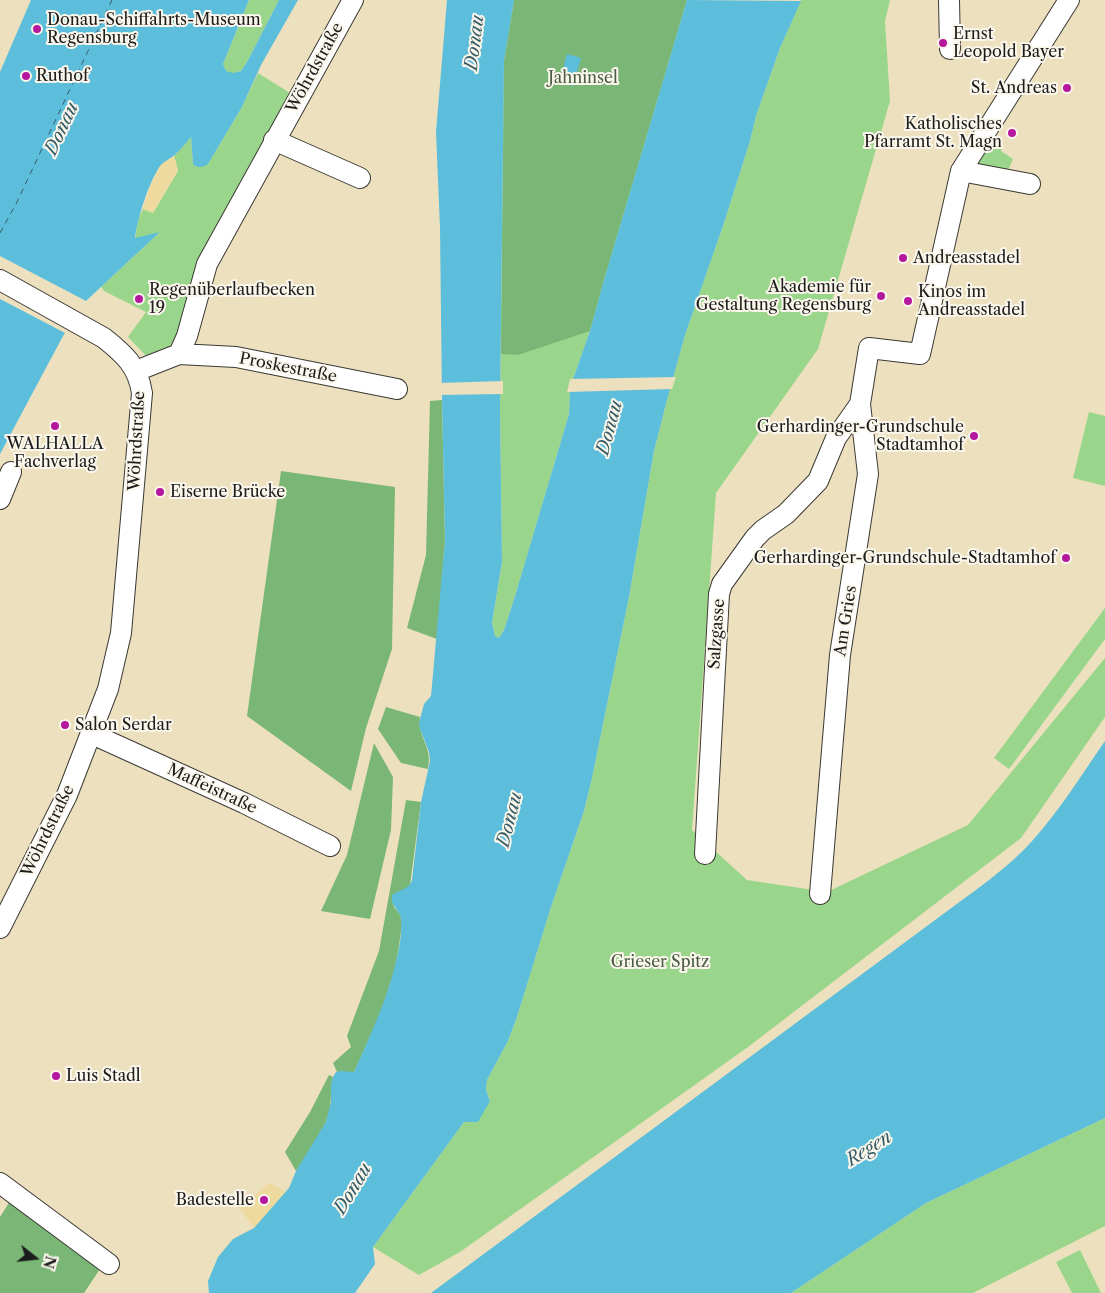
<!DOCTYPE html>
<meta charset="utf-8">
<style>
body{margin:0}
#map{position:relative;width:1105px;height:1293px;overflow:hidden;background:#ece0be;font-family:"Libre Caslon Text",serif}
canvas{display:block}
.north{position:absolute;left:10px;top:1233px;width:50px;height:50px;-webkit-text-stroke:4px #fbf7ec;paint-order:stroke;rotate:106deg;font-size:14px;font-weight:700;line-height:20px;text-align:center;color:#1c1c1c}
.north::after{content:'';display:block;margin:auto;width:18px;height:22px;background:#1c1c1c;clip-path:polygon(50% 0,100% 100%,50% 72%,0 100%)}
</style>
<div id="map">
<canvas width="1105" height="1293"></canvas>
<div class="north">N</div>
</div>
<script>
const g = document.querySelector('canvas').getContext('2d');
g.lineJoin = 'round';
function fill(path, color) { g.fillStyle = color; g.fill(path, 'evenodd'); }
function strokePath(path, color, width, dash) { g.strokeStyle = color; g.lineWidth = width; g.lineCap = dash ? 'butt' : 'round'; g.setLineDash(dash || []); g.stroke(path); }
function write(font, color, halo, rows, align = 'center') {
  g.font = font + ' "Libre Caslon Text",serif'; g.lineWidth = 4; g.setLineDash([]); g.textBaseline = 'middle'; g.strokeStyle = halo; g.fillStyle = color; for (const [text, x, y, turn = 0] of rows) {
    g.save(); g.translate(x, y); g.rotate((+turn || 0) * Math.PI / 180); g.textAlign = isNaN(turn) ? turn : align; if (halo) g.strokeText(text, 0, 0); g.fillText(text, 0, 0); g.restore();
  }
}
fill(new Path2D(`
 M 249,0 L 279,0 L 247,62 L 241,71 L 233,74 L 226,71 L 223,64 Z
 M 514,0 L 687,0 L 604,280 L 590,331 L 573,379 L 570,392 L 569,414 L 515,596 L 504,630 L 499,638 L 495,636 L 492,623 L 502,562 L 500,408 L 504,61 Z
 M 801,0 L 890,0 L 885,21 L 890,101 L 818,349 L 716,493 L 692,830 L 747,880 L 827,892 L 968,825 L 1105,658 L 1105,717 L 1021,838 L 748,1047 L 460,1252 L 419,1275 L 373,1247 L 464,1122 L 490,1100 L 486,1090 L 487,1080 L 508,1041 L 517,1017 L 551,907 L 584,811 L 592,778 L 629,597 L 654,451 L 667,400 L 685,335 L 724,223 L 750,141 L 756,116 L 780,48 Z
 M 258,73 L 298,98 L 207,264 L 187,336 L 154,364 L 128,337 L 146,312 L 104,291 L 101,287 L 159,233 L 135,239 L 138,220 L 143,209 L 153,213 L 178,171 L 174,156 L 191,137 L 193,164 L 208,164 L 242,107 Z
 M 992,138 L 999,143 L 997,146 L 1002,149 L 1001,151 L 1013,159 L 1006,175 L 975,168 Z
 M 1089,412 L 1105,416 L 1105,486 L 1073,478 Z
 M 1105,608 L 1105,639 L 1009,769 L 994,758 Z
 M 1105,1118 L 1105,1226 L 973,1293 L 791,1293 L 926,1203 Z
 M 1080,1250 L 1101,1293 L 1072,1293 L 1056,1262 Z`), '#99d68b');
fill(new Path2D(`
 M 514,0 L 687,0 L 604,280 L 590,331 L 518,355 L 501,354 L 504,61 Z
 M 442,400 L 445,540 L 437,639 L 407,628 L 426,555 L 430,401 Z
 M 281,471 L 395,487 L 392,649 L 366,728 L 351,791 L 247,716 Z
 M 386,707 L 420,717 C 417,738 433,746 428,769 L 401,763 L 378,729 Z
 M 374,743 L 393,777 L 391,830 L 370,919 L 321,911 L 347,855 Z
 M 406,800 L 421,802 L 410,885 L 405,890 L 392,895 L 394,907 L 400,914 L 402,925 L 396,965 L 382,1010 L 354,1072 L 337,1072 L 333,1063 L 351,1047 L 347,1036 L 379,951 Z
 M 329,1075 L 333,1077 C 330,1088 332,1100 329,1112 C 324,1134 308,1152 296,1171 L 285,1152 L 310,1112 Z
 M 10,1201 L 100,1269 L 84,1293 L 0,1293 L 0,1217 Z`), '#7ab777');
fill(new Path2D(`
 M 174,156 L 178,170 L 153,213 L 143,209 L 151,184 L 161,164 Z
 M 270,1183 L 287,1193 L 254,1228 L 239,1207 Z`), '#eeda9e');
fill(new Path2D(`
 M 31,0 L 249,0 L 223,64 L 226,71 L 233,73 L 241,71 L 247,62 L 279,0 L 298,0 L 261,65 L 242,107 L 208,164 C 203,167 198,169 193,164 L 191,137 C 185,144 179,152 172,157 C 168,160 163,162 160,166 C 148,184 138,217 135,238 L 160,232 L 87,300 L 63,336 L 0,454 L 0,72 Z
 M 447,0 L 514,0 L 504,61 L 500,408 L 502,562 L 492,623 L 495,636 L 499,638 L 504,630 L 515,596 L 569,414 L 570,392 L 573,379 L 590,331 L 604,280 L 687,0 L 801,1 L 780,48 L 756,116 L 750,141 L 724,223 L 685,335 L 667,400 L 654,451 L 629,597 L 592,778 L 584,811 L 551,907 L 517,1017 L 508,1041 L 487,1080 L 486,1090 L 490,1101 L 478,1122 L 464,1122 L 373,1247 L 375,1264 L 355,1293 L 209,1293 L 208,1281 L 218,1257 L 233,1239 L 254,1228 L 289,1188 L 296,1171 L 326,1122 L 331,1102 L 331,1084 L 333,1077 L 336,1072 L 340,1071 L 354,1072 C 374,1027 395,983 401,934 C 401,928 402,922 400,915 C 397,908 390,904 392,895 C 400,889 409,890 412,880 L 421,802 L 430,761 L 429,752 L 420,729 L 419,723 L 424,704 L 431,696 L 445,540 L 442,400 L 440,228 L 436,132 Z
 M 567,54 L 581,58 L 573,86 L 559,83 Z
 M 1105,741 L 1105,1118 L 926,1203 L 791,1293 L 431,1293 L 954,906 C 981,886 1010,866 1033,840 C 1060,810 1082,774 1105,741 Z`), '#5dbedb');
fill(new Path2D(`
 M 0,256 L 88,302 L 67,334 L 0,299 Z
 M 676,377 L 672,389 L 567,392 L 570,379 Z
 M 503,381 L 503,394 L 439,395 L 439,383 Z`), '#ece0be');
strokePath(new Path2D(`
 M 0,233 L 16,204 L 112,0`), '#365d68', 1, [6, 5]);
const minor = new Path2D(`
 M 949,0 L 950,49
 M 274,140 L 360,178
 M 961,171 L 1030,184
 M 0,280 L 104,338 C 124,354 138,366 142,393 L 121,633 L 108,689 L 67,795 L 0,928
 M 179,354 L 236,357 L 397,389
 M 136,371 L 179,354 L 187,336 L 207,264 L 353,0
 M 0,499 L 11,472
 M 92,734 L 244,803 L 330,846
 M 705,854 L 719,594 L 722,584 L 755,538 L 763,530 L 786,514 L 818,481 L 836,438 L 860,404
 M 820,894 L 840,655 L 868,474 L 860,404 L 869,348 L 920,354 L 961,171 L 1069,0
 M 0,1183 L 109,1264`);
strokePath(minor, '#3b3934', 22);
strokePath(minor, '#fff', 20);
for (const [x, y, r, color] of [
 [37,29,5,"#b5179e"],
 [943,43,5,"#b5179e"],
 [26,76,5,"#b5179e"],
 [1067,88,5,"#b5179e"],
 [1012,133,5,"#b5179e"],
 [903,258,5,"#b5179e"],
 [881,296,5,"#b5179e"],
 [139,299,5,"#b5179e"],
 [908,301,5,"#b5179e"],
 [55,426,5,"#b5179e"],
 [974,436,5,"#b5179e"],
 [160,492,5,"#b5179e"],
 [1066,558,5,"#b5179e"],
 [65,725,5,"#b5179e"],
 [56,1076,5,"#b5179e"],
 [264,1200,5,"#b5179e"]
]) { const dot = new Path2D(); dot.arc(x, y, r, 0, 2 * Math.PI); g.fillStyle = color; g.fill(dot); strokePath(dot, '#fbf7ec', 2); }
write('16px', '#1c1c1c', '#fbf7ec', [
 ["Donau-Schiffahrts-Museum",47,20],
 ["Regensburg",47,38],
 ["Ernst",953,34],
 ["Leopold Bayer",953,52],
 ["Ruthof",36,76],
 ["St. Andreas",1057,88,"right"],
 ["Katholisches",1002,124,"right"],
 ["Pfarramt St. Magn",1002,142,"right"],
 ["Andreasstadel",913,258],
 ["Akademie für",871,287,"right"],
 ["Gestaltung Regensburg",871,305,"right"],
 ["Regenüberlaufbecken",149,290],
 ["19",149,308],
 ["Kinos im",918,292],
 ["Andreasstadel",918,310],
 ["Gerhardinger-Grundschule",964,427,"right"],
 ["Stadtamhof",964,445,"right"],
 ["WALHALLA",55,444,"center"],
 ["Fachverlag",55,462,"center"],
 ["Eiserne Brücke",170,492],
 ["Gerhardinger-Grundschule-Stadtamhof",1056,558,"right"],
 ["Salon Serdar",75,725],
 ["Luis Stadl",66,1076],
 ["Badestelle",254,1200,"right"]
], 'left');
write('16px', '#1c1c1c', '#fbf7ec', [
 ["Wöhrdstraße",315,68,-61],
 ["Proskestraße",288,368,11],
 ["Wöhrdstraße",137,441,-87],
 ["Am Gries",846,621,-81],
 ["Salzgasse",717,634,-86],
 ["Maffeistraße",212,789,25],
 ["Wöhrdstraße",48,831,-64]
]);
write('16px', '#485d43', '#fbf7ec', [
 ["Jahninsel",583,78],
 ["Grieser Spitz",660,962]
]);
write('italic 18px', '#365d68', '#fbf7ec', [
 ["Donau",475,43,-83],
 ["Donau",62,129,-65],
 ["Donau",610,428,-75],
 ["Donau",510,820,-76],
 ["Regen",869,1149,-32],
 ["Donau",353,1189,-59]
]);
</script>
